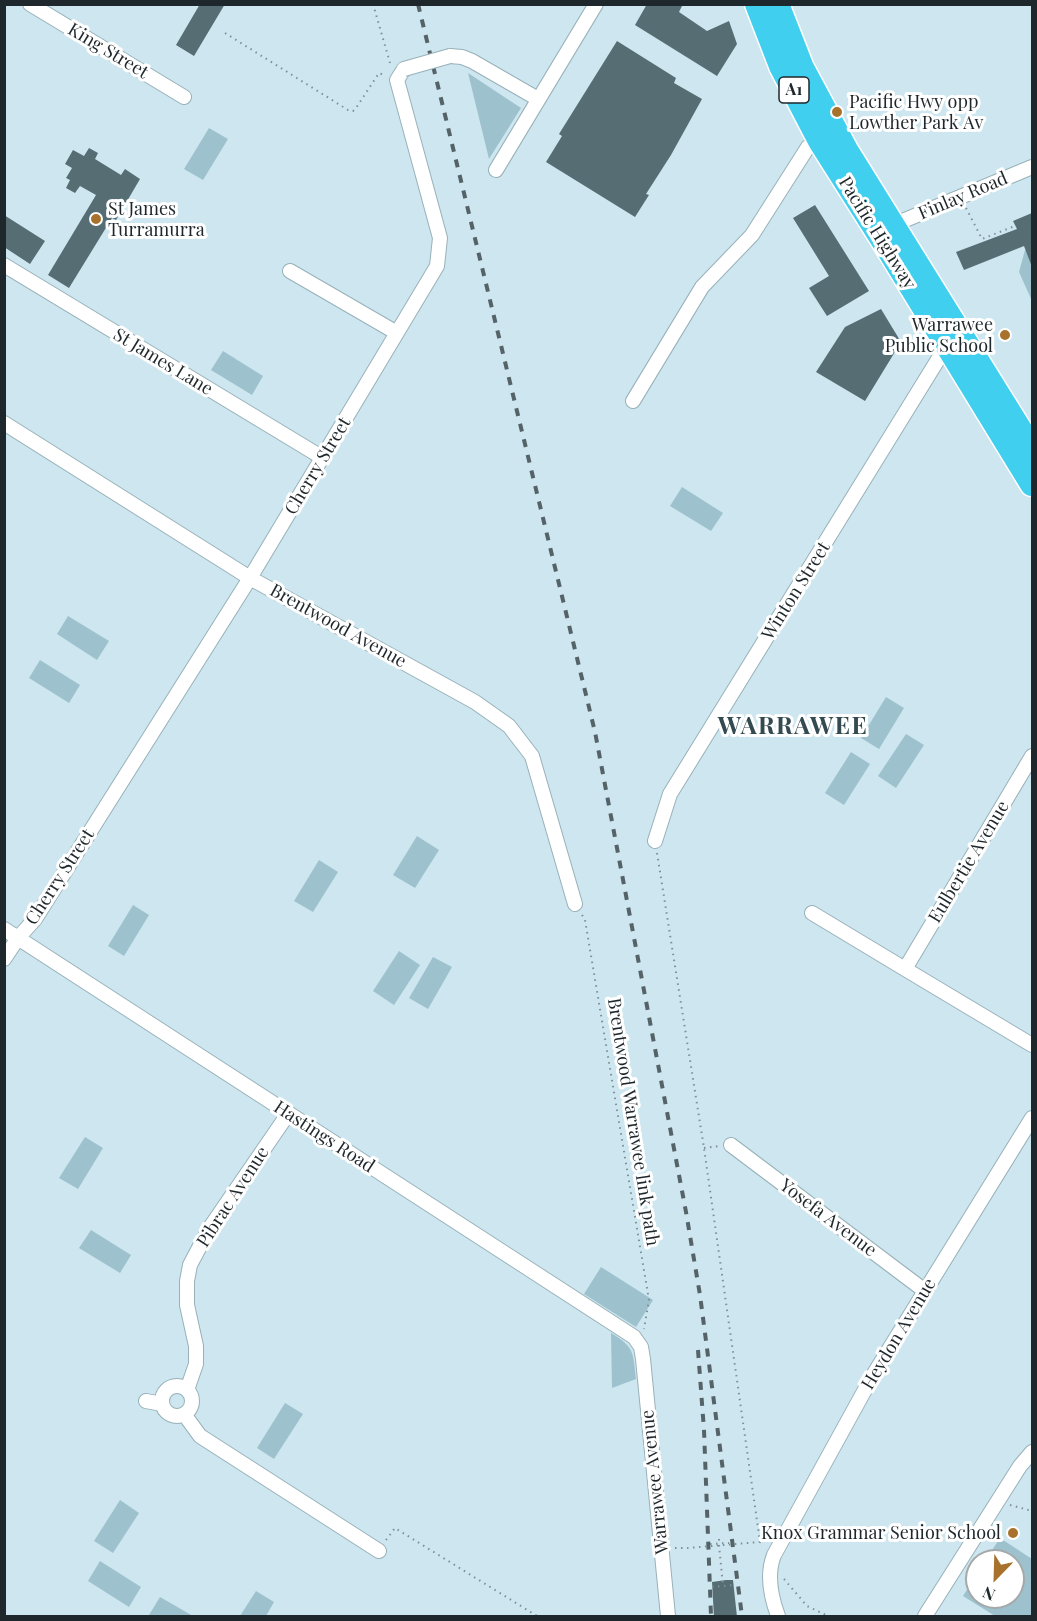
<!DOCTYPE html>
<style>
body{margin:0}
#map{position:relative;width:1037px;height:1621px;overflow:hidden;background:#cde6ef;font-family:"Playfair Display",serif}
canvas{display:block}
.frame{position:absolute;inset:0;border:6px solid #1e272b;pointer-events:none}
.north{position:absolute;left:965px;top:1549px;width:60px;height:60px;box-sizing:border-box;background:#fff;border:2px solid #a5a9aa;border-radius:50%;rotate:203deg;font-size:16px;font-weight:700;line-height:24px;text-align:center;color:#1e272b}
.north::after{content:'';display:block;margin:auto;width:21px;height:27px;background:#a8722c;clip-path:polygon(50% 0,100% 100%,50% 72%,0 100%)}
</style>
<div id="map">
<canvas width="1037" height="1621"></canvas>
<div class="frame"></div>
<div class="north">N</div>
</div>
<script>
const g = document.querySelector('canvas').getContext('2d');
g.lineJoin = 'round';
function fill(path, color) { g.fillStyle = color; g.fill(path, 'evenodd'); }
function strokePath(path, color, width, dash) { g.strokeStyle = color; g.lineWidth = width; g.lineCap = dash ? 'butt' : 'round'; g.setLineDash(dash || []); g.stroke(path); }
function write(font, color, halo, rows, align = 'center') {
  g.font = font + ' "Playfair Display",serif'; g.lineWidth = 6; g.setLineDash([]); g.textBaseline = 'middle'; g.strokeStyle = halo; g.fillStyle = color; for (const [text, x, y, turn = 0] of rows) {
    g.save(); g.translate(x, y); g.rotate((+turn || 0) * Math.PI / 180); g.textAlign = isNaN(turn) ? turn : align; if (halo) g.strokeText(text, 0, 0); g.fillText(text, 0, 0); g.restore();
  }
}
fill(new Path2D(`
 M 468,73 L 521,108 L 489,159 Z
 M 209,128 L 228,139 L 203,180 L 184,169 Z
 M 1032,247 L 1032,301 L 1019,272 L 1025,250 Z
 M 223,351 L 263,376 L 252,395 L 211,370 Z
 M 682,487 L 723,513 L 711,531 L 670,506 Z
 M 68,616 L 109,641 L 97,660 L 57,634 Z
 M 40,660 L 80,685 L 69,703 L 29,678 Z
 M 886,697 L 904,708 L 879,749 L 861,738 Z
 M 906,734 L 924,745 L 896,788 L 878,776 Z
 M 851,752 L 870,764 L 844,805 L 825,793 Z
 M 417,836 L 439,850 L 415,888 L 393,875 Z
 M 319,860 L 338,872 L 313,912 L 294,901 Z
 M 133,905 L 149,915 L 124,956 L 108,946 Z
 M 399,951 L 420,965 L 394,1005 L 373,991 Z
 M 433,957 L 452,967 L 428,1009 L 409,998 Z
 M 85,1137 L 103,1148 L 78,1189 L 59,1178 Z
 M 91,1230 L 131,1255 L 120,1273 L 79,1248 Z
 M 601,1267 L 653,1300 L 636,1327 L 584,1294 Z
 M 611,1333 C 635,1347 633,1353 636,1379 L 612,1388 Z
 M 285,1403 L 303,1414 L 274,1459 L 257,1448 Z
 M 120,1500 L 139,1513 L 113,1553 L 94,1541 Z
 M 1000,1538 L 1032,1559 L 1032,1616 L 995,1616 L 963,1596 L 977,1574 L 977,1597 L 1013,1597 L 1013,1561 L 985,1561 Z
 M 100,1561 L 141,1587 L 129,1607 L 88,1581 Z
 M 256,1591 L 274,1602 L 266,1616 L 240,1616 Z
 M 160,1597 L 193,1616 L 150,1616 L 149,1615 Z`), '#9dc2ce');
fill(new Path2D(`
 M 200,4 L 225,4 L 194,56 L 176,45 Z
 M 647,4 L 683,4 L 679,12 L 707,31 L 729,21 L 737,44 L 717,76 L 635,25 Z
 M 617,41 L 676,78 L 674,83 L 702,99 L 671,155 L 646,194 L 649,195 L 635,217 L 546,162 L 562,136 L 559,134 Z
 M 89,148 L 98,153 L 95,159 L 121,175 L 125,169 L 140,179 L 116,220 L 112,218 L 69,288 L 48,275 L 96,195 L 80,186 L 75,193 L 66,188 L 70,180 L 66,178 L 72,168 L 65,164 L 73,150 L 84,156 Z
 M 815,205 L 869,291 L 827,316 L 809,288 L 829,276 L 793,218 Z
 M 1032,213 L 1032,267 L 1024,246 L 964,270 L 956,252 L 1017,229 L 1013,221 Z
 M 4,215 L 45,241 L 30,264 L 4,247 Z
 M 881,309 L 901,342 L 865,401 L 816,372 L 845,327 Z
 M 726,1580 L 733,1580 L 737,1617 L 714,1617 L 712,1582 Z`), '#566d74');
const minor = new Path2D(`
 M 30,4 L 184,97
 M 450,56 L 462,57 L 472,61 L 538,99
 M 496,170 L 596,4
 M 893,225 L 1032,167
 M 4,265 L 323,458
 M 290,271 L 397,333
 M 633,401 L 702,287 L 752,235 L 808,147 L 820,141
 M 4,423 L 250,578 L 475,702 L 509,726 L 532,756 L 575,904
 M 1032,756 L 905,969 L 1032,1045
 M 655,841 L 670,794 L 947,345
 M 812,913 L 905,969
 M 4,929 L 634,1337 L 641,1347 L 643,1359 L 668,1616
 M 4,959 L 18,938 L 35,919 L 250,578 L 437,266 L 440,238 L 397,80 L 404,69
 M 731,1145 L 925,1291
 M162 1401a15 15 0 1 1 30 0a15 15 0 1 1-30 0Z
 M 187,1390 L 196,1364 L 196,1346 L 187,1305 L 187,1281 L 190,1265 L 209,1229 L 288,1114
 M 146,1401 L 162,1404
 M 184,1414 L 200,1436 L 379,1551
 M 778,1616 C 771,1597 766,1575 774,1555 L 872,1377 L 1032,1118
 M 925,1616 L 1020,1466 L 1032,1452`);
const trunk = new Path2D(`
 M 757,4 L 781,66 L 820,141 L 884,242 L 1032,484
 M 777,4 L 802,68 L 846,150 L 1032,449`);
strokePath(minor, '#98b1b9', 16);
strokePath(trunk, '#fff', 27);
strokePath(new Path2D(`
 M 373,4 L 390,63
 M 225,33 L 348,110 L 353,111 L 356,108 L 379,73 L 386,76
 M 966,208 L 982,239 L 1015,226
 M 657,853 L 704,1148 L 760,1542 L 765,1543
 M 582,915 L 585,920 L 649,1300 L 644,1329
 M 704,1148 L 719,1146
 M 1010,1505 L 1032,1511
 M 386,1540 L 395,1528 L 537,1616
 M 710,1544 L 729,1543
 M 719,1545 L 723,1586
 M 675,1548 L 687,1548
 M 784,1579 L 807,1606 L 828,1616
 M 712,1587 L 734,1585`), '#7e9097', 2, [1.5, 4.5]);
strokePath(minor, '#fff', 14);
strokePath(trunk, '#40cfef', 24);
strokePath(new Path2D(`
 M 418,4 L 595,732 L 686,1212 L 700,1295 L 742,1616
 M 698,1350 L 704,1430 L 711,1616`), '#556369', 4, [8, 8]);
const minorBridge = new Path2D(`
 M 404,69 L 450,56`);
strokePath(minorBridge, '#98b1b9', 16, []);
strokePath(new Path2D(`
 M 719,1539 L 719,1545
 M 687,1548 L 760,1542`), '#7e9097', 2, [1.5, 4.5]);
strokePath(minorBridge, '#fff', 14);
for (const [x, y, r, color] of [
 [837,112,6,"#a8722c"],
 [96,219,6,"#a8722c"],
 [1005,335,6,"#a8722c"],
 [1013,1533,6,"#a8722c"]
]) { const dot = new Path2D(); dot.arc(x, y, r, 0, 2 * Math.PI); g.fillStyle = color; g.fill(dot); strokePath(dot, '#fff', 2); }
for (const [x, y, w] of [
 [794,90,30]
]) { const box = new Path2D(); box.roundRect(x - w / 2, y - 13, w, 26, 4.5); g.fillStyle = '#fff'; g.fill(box); strokePath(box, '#1e272b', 1.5); }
write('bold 16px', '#1e272b', null, [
 ["A1",794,90]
]);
write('18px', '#1e272b', '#fff', [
 ["King Street",108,51,31],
 ["Finlay Road",963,196,-23],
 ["Pacific Highway",877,233,58],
 ["St James Lane",163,362,31],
 ["Cherry Street",318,466,-59],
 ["Winton Street",796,591,-58],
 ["Brentwood Avenue",338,626,29],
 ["Eulbertie Avenue",969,862,-59],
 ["Cherry Street",60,877,-57],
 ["Brentwood Warrawee link path",633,1122,81],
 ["Hastings Road",324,1137,33],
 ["Pibrac Avenue",233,1197,-57],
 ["Yosefa Avenue",828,1218,37],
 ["Heydon Avenue",899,1334,-59],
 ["Warrawee Avenue",655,1482,-96]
]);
write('18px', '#1e272b', '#fff', [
 ["Pacific Hwy opp",849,102],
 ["Lowther Park Av",849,123],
 ["St James",108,209],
 ["Turramurra",108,230],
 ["Warrawee",993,325,"right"],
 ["Public School",993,346,"right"],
 ["Knox Grammar Senior School",1001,1533,"right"]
], 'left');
g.letterSpacing = '1.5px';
write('bold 24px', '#344a51', '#fff', [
 ["WARRAWEE",793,727]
]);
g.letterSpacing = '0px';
</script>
